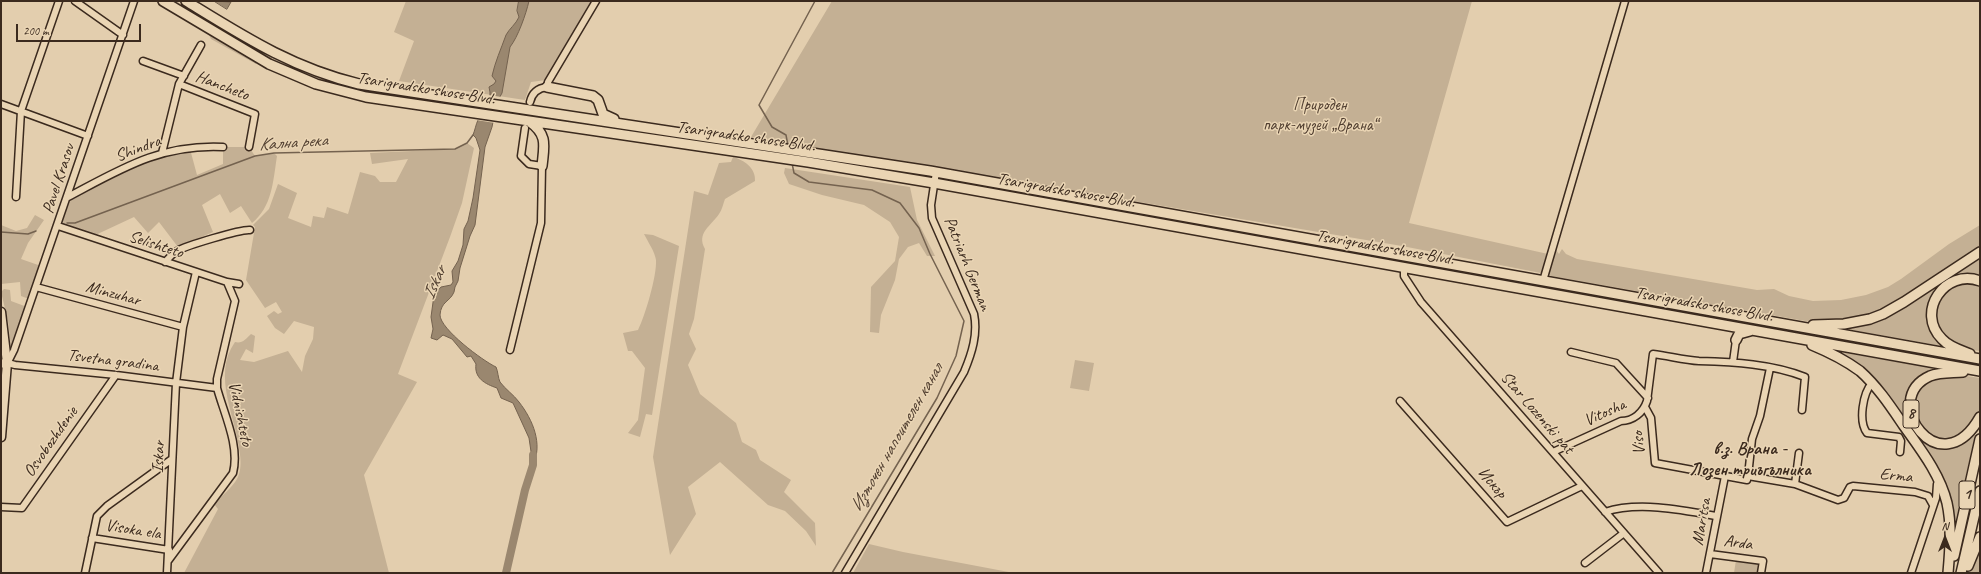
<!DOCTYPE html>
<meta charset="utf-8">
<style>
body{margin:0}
#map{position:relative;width:1981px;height:574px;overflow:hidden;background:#e3ceae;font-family:Caveat,sans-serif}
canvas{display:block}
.frame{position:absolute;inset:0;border:2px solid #3b2a1e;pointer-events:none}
.north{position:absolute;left:1925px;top:518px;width:40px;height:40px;-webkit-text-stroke:3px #ead5b4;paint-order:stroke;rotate:0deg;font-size:11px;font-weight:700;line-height:16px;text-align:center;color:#3b2a1e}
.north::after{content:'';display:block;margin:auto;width:14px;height:18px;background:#3b2a1e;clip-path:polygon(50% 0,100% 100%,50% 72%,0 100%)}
.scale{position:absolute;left:16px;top:24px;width:125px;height:18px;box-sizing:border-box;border:2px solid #3b2a1e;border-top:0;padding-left:5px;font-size:12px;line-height:14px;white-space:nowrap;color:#3b2a1e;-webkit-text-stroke:3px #ead5b4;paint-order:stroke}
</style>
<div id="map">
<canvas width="1981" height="574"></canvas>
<div class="frame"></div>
<div class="north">N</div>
<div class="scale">200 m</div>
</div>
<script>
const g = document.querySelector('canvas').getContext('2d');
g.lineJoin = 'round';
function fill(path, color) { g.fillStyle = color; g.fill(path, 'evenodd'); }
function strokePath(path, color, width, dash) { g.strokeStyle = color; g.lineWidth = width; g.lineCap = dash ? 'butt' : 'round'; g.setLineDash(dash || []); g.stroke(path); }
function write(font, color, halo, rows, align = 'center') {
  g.font = font + ' Caveat,sans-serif'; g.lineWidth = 3; g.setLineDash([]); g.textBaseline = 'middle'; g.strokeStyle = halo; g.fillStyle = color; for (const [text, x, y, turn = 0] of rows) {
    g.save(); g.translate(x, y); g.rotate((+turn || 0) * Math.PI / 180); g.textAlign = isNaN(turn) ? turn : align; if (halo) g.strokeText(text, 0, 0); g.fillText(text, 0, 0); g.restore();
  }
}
fill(new Path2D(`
 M 172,1 L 176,1 C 223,28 269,61 321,78 C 353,88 387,92 419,97 L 419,101 L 342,87 L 285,67 Z
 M 406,1 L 591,1 L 546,80 L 531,82 L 525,100 L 399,81 L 414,41 L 394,32 Z
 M 832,1 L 1472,1 L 1409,223 L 1548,254 L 1541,273 L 1402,246 L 751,137 Z
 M 209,35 L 256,63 L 256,64 L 211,39 Z
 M 557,118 L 928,175 L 882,170 L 556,121 Z
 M 467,143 L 474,148 L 462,203 L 450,237 L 398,374 L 417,382 L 364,475 L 389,573 L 184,573 L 218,509 L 214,504 C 221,496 232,488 237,479 C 241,472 241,462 240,455 C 237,418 211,376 235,342 C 242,344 246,339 251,334 L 255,336 L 253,353 L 246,349 L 240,360 L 254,362 L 288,351 L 302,372 L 305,356 L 313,339 L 314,327 L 294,321 L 284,334 L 275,328 L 267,316 L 274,311 L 278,314 L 282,312 L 276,302 L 265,308 L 246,280 L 255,227 L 253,225 L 269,209 L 278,184 L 297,193 L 288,218 L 311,227 L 313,216 L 324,218 L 327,207 L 348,214 L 360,172 L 375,176 L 380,182 L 396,182 L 408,159 L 372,164 L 370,153 L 455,149 Z
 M 223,147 L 249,147 L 255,156 L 274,153 L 277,156 C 273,182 272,207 252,223 L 241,206 L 230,213 L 220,194 L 202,205 L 213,232 L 178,247 L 159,222 L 148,233 L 134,217 L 89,238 L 58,226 L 68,197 L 135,162 L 190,149 L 197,175 L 223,164 Z
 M 733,157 C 744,160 756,168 755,181 L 725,199 C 723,204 722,210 719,214 C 711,226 696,233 705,249 L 694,319 L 689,334 L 696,349 L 688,365 L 700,394 L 736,423 L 742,442 L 756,450 L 760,460 L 791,480 L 784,492 L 815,523 L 816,546 L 806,531 L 785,511 L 768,505 L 720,462 L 688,487 L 696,514 L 670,555 L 653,457 L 694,191 L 708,195 L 719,163 L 731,162 Z
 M 785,168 L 910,187 L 917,220 L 935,256 L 927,256 L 919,243 L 908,247 L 899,259 L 895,280 L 881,315 L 879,333 L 870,332 L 871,287 L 895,261 L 899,237 L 890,222 L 864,205 L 822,195 L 789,184 L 784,173 Z
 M 957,181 L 1024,191 L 1401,259 L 1401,261 L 1396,262 L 955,182 Z
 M 35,215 L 44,220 L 28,243 L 21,259 L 41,266 L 29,299 L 21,296 L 20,282 L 1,284 L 1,225 L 16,231 L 27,228 Z
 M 1980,225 L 1980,249 L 1897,303 L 1861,319 L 1811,322 L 1551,276 L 1548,273 L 1556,250 L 1559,254 L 1562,249 L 1566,254 L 1577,259 L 1757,290 L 1774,289 L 1789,296 L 1813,301 L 1841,300 L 1866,295 L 1888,287 L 1901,279 L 1949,244 Z
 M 644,234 L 653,235 L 679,246 L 652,415 L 646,414 L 640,437 L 628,433 L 638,420 L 645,368 L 632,351 L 628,351 L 623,333 L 638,330 C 645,316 657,276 656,260 C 655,252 648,242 644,234 Z
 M 1980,256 L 1980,278 L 1973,276 L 1932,298 L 1942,346 L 1841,328 L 1861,323 Z
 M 1405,260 L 1769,326 L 1769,329 L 1402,263 Z
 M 1961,281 L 1980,284 L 1980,351 C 1962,349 1934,340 1934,317 C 1934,310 1939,300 1941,293 Z
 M 4,289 L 10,290 L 11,301 L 27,307 L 11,347 L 8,321 L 1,292 Z
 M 1773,326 L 1811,333 L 1812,335 L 1810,336 L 1771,330 Z
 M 1830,336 L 1966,361 L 1967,363 L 1965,364 L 1829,340 Z
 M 1840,352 L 1938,369 L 1922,378 L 1910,420 L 1915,431 L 1923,439 L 1966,440 L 1976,431 L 1953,532 L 1951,508 L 1895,408 Z
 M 1075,360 L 1094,363 L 1089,391 L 1070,388 Z
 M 1960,375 L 1980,378 L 1980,409 L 1978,416 L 1956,439 L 1938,440 L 1918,426 C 1913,400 1911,400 1929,379 Z
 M 869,544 L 903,552 L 1014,573 L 853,573 Z
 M 1980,544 L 1980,573 L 1970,573 Z
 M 1736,560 L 1760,564 L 1759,573 L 1734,573 Z`), '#c4b094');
const water = new Path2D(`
 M 214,1 L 231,2 L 227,9 Z
 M 519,1 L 529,1 C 526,14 518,37 510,47 L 502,93 L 497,102 L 492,127 L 485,147 L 475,225 L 470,236 L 460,268 L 458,281 L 455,287 L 454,292 C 450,302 441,301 440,315 C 440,329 483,361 496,367 C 498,371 498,378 500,382 C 505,389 514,395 519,402 C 533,420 543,444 533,465 L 529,438 L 513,403 L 501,398 L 497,388 C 485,384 474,378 476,364 L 471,356 L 467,357 L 452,339 L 443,335 L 437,340 L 431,338 L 433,329 L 431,317 L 434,295 L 441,287 L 451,285 L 453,282 L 452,271 L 458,261 L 463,245 L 464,229 L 468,221 L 473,198 L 480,150 L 476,138 L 473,135 C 475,130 476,124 478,120 C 485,109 493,101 489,87 L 494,84 L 496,81 L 492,76 C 495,62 501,49 506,35 C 509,29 516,24 519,17 L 517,11 Z`);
fill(water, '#9a876f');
strokePath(water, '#74624f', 1);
fill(new Path2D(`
 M 488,95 L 502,97 L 495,123 L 476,120 L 486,106 Z`), '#e3ceae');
strokePath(new Path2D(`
 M 788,146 L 786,135 L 772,127 L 759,105 L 815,1
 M 792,163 L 794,173 L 809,182 L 872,190 L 900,203 L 919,228 L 930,254 L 964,321 L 956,356 L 937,398 L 832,573
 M 67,223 L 75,223 L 255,156 L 274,153 L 455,149 L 467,143 L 473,135
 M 1,232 L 28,234 L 36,231`), '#74624f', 1.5);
strokePath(new Path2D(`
 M 506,573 L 525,490 L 533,465 L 533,455`), '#9a876f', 8);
const minor = new Path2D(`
 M 75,1 L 123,35
 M 143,61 L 184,76
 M 179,84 L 255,114 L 249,147
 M 530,102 C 532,93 538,88 547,87 L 548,82 L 596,1
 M 1,104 L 88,136
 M 162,153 L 179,84 L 201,45
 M 16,197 L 21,111 L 59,1
 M 68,197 C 121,169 160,144 223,147
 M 58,226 L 227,282 L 235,301 L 217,379 L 217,388 C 224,414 240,446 233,473 L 168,561
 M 165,262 C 169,258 172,254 177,251 C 185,246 241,229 250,230
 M 1404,267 L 1404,276 L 1421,302 L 1659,573
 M 1543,281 L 1625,1
 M 227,282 L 239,284
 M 36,287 L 183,327
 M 510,350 L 541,223 L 542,166 L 529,164 L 521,156 L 525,128
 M 1571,352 L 1616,363 L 1648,398
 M 4,362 L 15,365 L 116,375 L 217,388
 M 1733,362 L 1736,340
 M 1,365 L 9,360 L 14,350 L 134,1
 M 1872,383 C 1863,393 1858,421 1867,433 L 1899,437 L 1901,441 L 1900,452
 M 1400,401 L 1507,522 L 1582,486
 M 1645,407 L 1651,418 L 1655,463 L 1747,480 L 1748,476
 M 1553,452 L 1621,421 C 1633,421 1643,413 1647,401 L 1653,354 C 1669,356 1684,360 1699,361 C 1734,362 1772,364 1805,377 L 1802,410
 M 1748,476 L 1795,484 L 1838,500 L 1844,498 L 1850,487 L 1853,486 L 1915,492 L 1928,496 L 1933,505
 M 1748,476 L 1752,439 L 1760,416 L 1770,368
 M 1795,484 L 1799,453
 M 1,507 L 22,508 L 116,375
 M 1605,512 C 1638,501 1683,510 1716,516
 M 92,538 L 169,550
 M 1710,554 L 1763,561 L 1761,573
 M 1585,563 L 1624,533
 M 85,573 L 97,516 L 107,506 L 172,459
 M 167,573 L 176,383 L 183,327 L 196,272
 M 845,573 L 964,372 C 972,353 978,334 974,314 L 932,218 L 931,205 L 936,172
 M 1706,573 L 1725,476
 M 1911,573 L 1936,498 L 1937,484 L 1940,482`);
const major = new Path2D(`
 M 1,312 L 7,363 L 1,437`);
const highway = new Path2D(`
 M 163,1 L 269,64 L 316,84 L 366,97 L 808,162 L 934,183 L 1980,371
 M 186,1 C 243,36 292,68 359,84 L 930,171 L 1980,359
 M 547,87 L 593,96 L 598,100 L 603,114 L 614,119
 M 530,122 C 548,135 544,146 542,166
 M 1813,325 L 1844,324 L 1870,319 L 1883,314 L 1904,302 L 1980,252
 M 1736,340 L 1739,334 L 1750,331
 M 1812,345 C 1829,352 1845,360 1860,371 C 1878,387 1891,407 1904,426 C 1921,450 1940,474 1947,503 C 1952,526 1950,550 1948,573
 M 1970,354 C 1960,350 1949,347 1942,339 C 1915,312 1945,268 1980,281
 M 1963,372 C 1952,373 1940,372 1930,376 C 1878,399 1940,488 1980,417
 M 1954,556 L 1980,439
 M 1968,566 L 1980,537
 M 1961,573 L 1980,491`);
strokePath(minor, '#3b2a1e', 9);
strokePath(major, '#3b2a1e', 11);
strokePath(highway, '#3b2a1e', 12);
strokePath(minor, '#ead5b4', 6);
strokePath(major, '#ead5b4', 8);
strokePath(highway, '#ead5b4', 9);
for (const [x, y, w] of [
 [1911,414,16],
 [1967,495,16]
]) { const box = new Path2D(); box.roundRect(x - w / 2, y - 14, w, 28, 3); g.fillStyle = '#ead5b4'; g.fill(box); strokePath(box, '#3b2a1e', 1); }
write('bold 16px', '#3b2a1e', null, [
 ["8",1911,414],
 ["1",1967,495]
]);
write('17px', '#3b2a1e', '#ead5b4', [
 ["Hancheto",222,86,21],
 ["Tsarigradsko shose Blvd.",426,89,9],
 ["Tsarigradsko shose Blvd.",746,137,8],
 ["Shindra",138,149,-21],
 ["Pavel Krasov",59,179,-72],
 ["Tsarigradsko shose Blvd.",1066,191,10],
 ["Selishteto",156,245,18],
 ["Tsarigradsko shose Blvd.",1385,248,10],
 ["Patriarh German",967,264,68],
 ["Minzuhar",113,294,15],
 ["Tsarigradsko shose Blvd.",1704,305,10],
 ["Tsvetna gradina",113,361,7],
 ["Star Lozenski pat",1537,413,49],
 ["Vitosha",1605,413,-24],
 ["Vidnishteto",240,414,78],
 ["Osvobozhdenie",51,442,-55],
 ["Viso",1639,443,-95],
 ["Iskar",159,457,-87],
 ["Erma",1896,476,6],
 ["Искър",1492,483,49],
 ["Maritsa",1702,522,-80],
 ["Visoka ela",133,530,9],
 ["Arda",1738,543,8]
]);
write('17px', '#503e30', '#ead5b4', [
 ["Природен",1320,106],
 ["парк-музей „Врана“",1320,126]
]);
write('italic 18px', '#534132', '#ead5b4', [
 ["Кална река",293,143,-4],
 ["Iskar",435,283,-66],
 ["Източен напоителен канал",897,438,-60]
]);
write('bold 18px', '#3b2a1e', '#ead5b4', [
 ["в.з. Врана -",1750,449],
 ["Лозен триъгълника",1750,470]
]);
</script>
